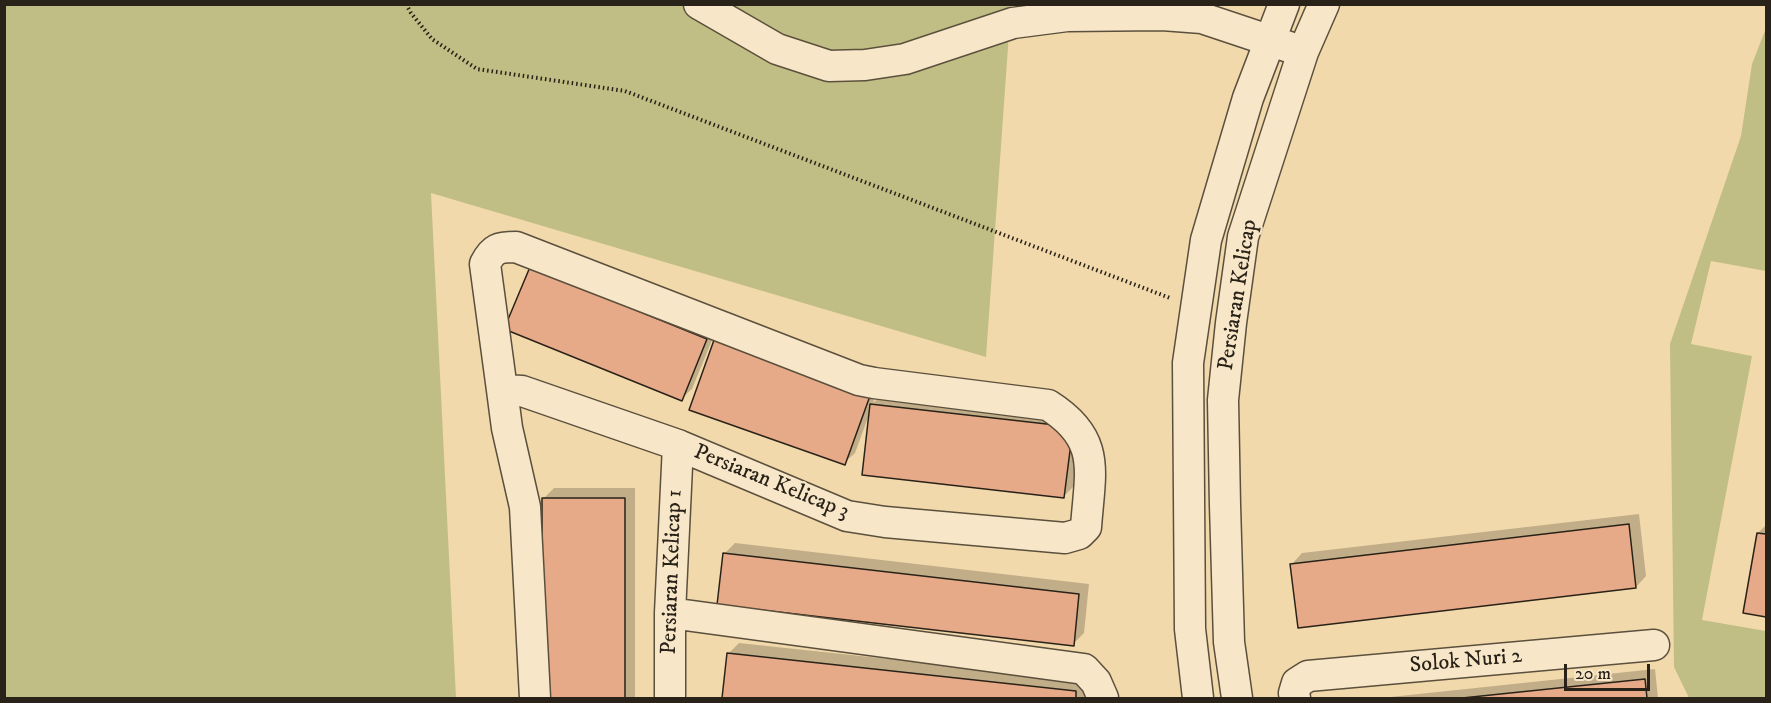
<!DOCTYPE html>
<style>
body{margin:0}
#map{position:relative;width:1771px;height:703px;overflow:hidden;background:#f2d9ab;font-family:"IM FELL DW Pica",serif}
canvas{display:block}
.frame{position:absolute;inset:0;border:6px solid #292218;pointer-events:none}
.scale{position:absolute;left:1564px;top:664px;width:86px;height:27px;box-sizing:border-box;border:3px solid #292218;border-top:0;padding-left:8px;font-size:18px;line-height:21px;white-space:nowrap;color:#292218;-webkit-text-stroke:4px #f7e6c8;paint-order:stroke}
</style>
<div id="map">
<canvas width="1771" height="703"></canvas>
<div class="frame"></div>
<div class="scale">20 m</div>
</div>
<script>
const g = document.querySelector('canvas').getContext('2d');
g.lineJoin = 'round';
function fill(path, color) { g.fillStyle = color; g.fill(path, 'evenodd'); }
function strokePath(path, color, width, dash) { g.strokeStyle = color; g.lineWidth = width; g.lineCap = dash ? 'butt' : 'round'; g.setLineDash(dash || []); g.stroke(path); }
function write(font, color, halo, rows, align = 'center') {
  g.font = font + ' "IM FELL DW Pica",serif'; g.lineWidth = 4.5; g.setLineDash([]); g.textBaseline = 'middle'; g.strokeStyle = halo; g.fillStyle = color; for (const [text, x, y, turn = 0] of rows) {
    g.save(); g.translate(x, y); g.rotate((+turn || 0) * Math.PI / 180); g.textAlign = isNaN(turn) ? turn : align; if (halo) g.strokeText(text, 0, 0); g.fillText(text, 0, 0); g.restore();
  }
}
fill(new Path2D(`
 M 4,5 L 1011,5 L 986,357 L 431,193 L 456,698 L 5,698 Z
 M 1766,28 L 1766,271 L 1711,261 L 1691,344 L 1752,356 L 1702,620 L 1766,631 L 1766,698 L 1689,698 L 1674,667 L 1670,344 L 1741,136 L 1752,64 Z`), '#c0be84');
fill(new Path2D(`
 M 531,268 L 717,328 L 692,389 L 681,399 Z
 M 726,331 L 879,385 L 873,403 L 883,394 L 1082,417 L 1074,486 L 1064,496 L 870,412 L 855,453 L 844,463 L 715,341 Z
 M 554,488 L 635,488 L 635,698 L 544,698 L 543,499 Z
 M 1639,514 L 1646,576 L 1636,587 L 1292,564 L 1302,553 Z
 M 1766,525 L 1766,615 L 1745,612 L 1758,533 Z
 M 735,543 L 1089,584 L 1084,633 L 1073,644 L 724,554 Z
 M 739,643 L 1086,680 L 1084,698 L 723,698 L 728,654 Z
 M 1655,669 L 1658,698 L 1381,698 Z`), '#0003');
const building = new Path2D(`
 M 530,267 L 707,339 L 682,401 L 504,329 Z
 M 714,340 L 870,396 L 845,465 L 689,410 Z
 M 870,404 L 1073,427 L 1064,498 L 862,475 Z
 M 542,498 L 625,498 L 625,698 L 542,698 Z
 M 1629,524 L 1636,588 L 1298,628 L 1290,564 Z
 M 1757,533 L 1766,534 L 1766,617 L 1743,613 Z
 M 723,553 L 1079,594 L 1074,646 L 717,605 Z
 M 727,653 L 1076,691 L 1076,698 L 722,698 Z
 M 1645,679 L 1647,698 L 1462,698 Z`);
fill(building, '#e7aa88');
strokePath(building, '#292218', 1.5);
const minor = new Path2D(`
 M 699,4 L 777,49 L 829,66 L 865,65 L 905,59 L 1013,23 L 1067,16 L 1162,15 L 1202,18 L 1289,47
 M 502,390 L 485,264 C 493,248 499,247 516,247 L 859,380 L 874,383 L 1048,405 C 1102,439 1090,471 1086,527 L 1079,534 L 1065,538 L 885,522 L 847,516 L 678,445 L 522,391 L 502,390 L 507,428 L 525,507 L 535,698
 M 670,613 L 1084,669 L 1096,682 L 1103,698
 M 670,698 L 670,613 L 678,445
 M 1198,698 L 1190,629 L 1188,363 L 1206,240 L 1248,98 L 1284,4
 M 1237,698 L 1229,642 L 1225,505 L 1223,400 L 1231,323 L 1243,237 L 1303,52 L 1324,4
 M 1295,698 L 1294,693 L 1297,683 L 1308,676 L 1654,645`);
strokePath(minor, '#5b503d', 33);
strokePath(new Path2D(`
 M 406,4 L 411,13 L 432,39 L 477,69 L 625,91 L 1170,298`), '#292218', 4, [1.5, 3]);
strokePath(minor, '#f7e6c8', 30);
write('22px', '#292218', '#f7e6c8', [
 ["Persiaran Kelicap",1239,295,-81],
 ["Persiaran Kelicap 3",771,483,22],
 ["Persiaran Kelicap 1",673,572,-88],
 ["Solok Nuri 2",1466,662,-5]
]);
</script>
